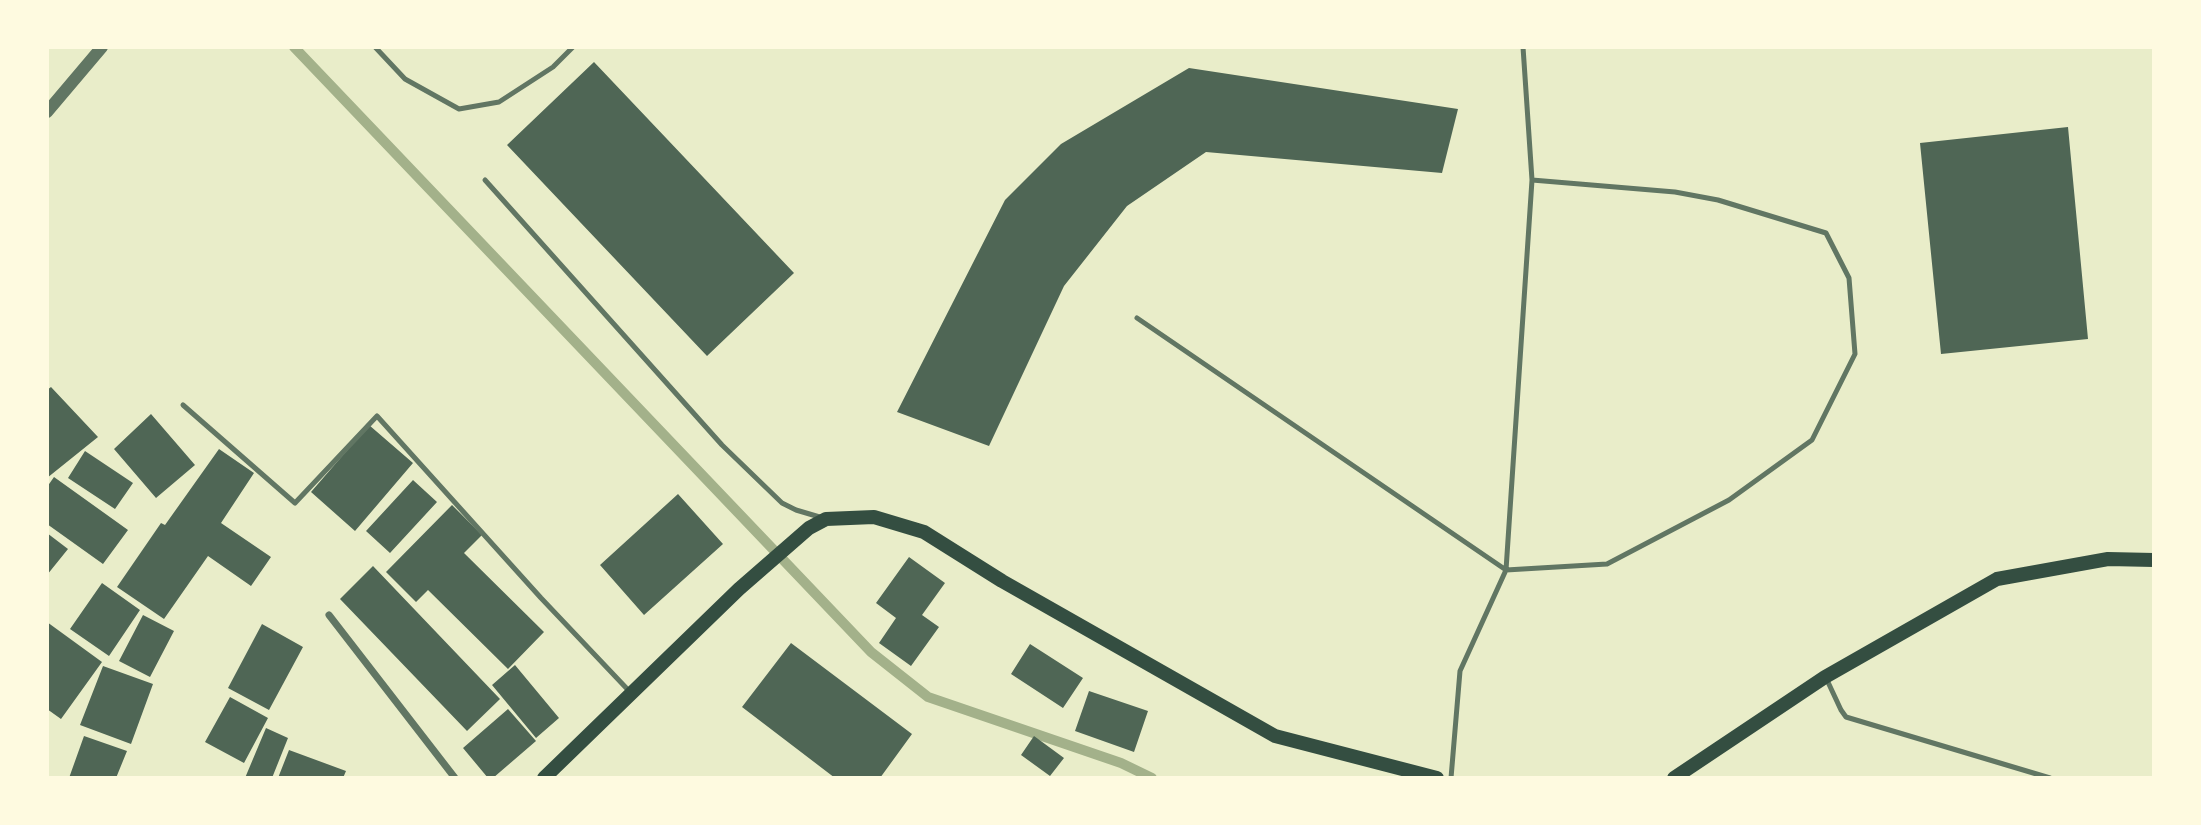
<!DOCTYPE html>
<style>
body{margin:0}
#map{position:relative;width:2201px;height:825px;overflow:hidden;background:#e9edc9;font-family:"Public Sans",sans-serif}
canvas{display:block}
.frame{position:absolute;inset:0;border:49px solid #fefae0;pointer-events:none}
</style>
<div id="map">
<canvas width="2201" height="825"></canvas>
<div class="frame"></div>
</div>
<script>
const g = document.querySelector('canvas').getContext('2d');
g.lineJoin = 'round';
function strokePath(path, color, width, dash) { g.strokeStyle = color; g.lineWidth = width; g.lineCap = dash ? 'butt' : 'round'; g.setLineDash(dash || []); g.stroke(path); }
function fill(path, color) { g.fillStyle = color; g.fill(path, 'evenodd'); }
strokePath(new Path2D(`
 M 294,47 L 871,652 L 928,697 L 1121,763 L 1152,778`), '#a3b18a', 10);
fill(new Path2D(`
 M 594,62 L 794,273 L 707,356 L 507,145 Z
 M 1189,68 L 1458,109 L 1442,173 L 1206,152 L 1127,206 L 1064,286 L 989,446 L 897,412 L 1005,200 L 1061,144 Z
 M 2068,127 L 2088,339 L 1941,354 L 1920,143 Z
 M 51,387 L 98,437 L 47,478 L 47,390 Z
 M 151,414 L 195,465 L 156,498 L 114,449 Z
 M 369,425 L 413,463 L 355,531 L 311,492 Z
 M 219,449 L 254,473 L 221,523 L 271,557 L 251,586 L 208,556 L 164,619 L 117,587 L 161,523 L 165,525 Z
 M 85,451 L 133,483 L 115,509 L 68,478 Z
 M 54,477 L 128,530 L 103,564 L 47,524 L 47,487 Z
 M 413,480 L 437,502 L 390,553 L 366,531 Z
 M 678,494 L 723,544 L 644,615 L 600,565 Z
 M 452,505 L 482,535 L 464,553 L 544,632 L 508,669 L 428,590 L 416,602 L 386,572 Z
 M 47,533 L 68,549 L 47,575 Z
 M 909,557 L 945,583 L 922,615 L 939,627 L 911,666 L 879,643 L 896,618 L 876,603 Z
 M 373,566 L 500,699 L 467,731 L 340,599 Z
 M 102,583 L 140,610 L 109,656 L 70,629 Z
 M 143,615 L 174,631 L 150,677 L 119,661 Z
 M 47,622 L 102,662 L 61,719 L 47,709 Z
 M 262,624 L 303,647 L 269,710 L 228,688 Z
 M 791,643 L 912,734 L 880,778 L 835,778 L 742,707 Z
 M 1030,644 L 1083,678 L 1063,708 L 1011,674 Z
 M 515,665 L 559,718 L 536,738 L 492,685 Z
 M 103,666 L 153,684 L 131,744 L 80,725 Z
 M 1089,691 L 1148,711 L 1134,752 L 1075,731 Z
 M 230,697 L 268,718 L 244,763 L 205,742 Z
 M 508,709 L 536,741 L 493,778 L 488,778 L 463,748 Z
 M 266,728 L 288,738 L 272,778 L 245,778 Z
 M 84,736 L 127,751 L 116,778 L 69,778 Z
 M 1034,736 L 1064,758 L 1050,776 L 1021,755 Z
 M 289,750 L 346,771 L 343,778 L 278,778 Z`), '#4f6655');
strokePath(new Path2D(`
 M 375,47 L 405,79 L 459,109 L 499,102 L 553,67 L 573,47
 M 485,180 L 722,445 L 782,503 L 796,510 L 823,518
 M 1137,318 L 1506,570 L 1607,564 L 1729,500 L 1812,440 L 1855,354 L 1849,278 L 1826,233 L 1718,200 L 1675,192 L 1532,180
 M 183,405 L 295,503 L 377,416 L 541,598 L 631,693
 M 1827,680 L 1841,710 L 1846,717 L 2050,778
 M 1451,778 L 1460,671 L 1506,570 L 1532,180 L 1523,47`), '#617663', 5);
strokePath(new Path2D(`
 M 329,615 L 455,778`), '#617663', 7);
strokePath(new Path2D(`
 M 47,112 L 102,47`), '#617663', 12);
strokePath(new Path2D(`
 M 544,778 L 739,589 L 809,528 L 826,519 L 874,517 L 924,532 L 1002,581 L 1275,736 L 1437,778
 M 1674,778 L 1825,677 L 1997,579 L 2108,559 L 2154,560`), '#344e41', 14);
</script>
